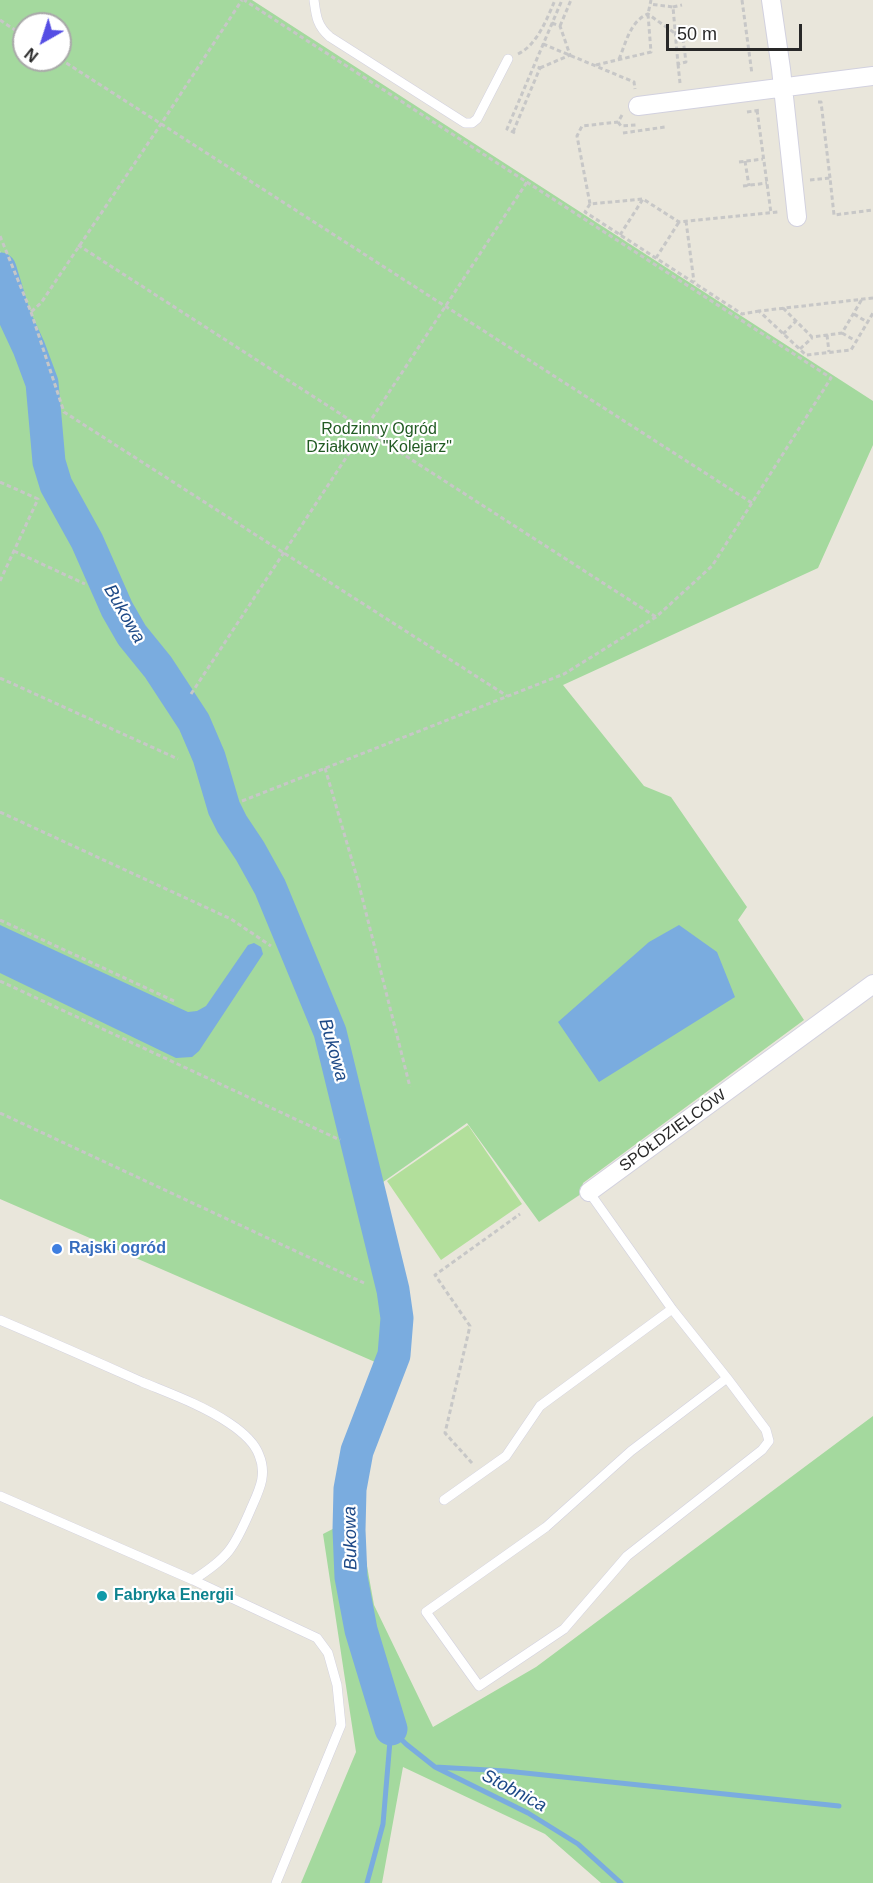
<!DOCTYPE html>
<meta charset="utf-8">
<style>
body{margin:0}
#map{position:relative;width:873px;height:1883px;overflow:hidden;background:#e9e6db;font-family:Arial,sans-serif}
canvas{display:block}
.north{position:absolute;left:12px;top:12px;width:60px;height:60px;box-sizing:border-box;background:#fff;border:2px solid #a9a9a9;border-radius:50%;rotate:219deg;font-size:16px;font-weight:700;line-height:24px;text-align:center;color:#282828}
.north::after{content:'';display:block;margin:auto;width:21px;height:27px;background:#554ee4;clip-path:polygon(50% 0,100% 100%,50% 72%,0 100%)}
.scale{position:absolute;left:666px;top:24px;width:136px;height:27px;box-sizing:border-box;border:3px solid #282828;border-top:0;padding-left:8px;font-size:18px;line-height:21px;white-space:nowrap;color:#282828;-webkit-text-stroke:4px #fff;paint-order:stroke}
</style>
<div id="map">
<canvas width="873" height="1883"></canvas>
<div class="north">N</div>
<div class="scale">50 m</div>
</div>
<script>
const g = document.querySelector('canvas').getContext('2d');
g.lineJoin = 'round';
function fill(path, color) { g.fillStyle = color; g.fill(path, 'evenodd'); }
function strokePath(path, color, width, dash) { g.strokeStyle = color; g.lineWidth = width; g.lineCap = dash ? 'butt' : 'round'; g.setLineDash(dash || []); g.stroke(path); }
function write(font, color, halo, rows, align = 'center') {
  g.font = font + ' Arial,sans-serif'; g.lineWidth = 4.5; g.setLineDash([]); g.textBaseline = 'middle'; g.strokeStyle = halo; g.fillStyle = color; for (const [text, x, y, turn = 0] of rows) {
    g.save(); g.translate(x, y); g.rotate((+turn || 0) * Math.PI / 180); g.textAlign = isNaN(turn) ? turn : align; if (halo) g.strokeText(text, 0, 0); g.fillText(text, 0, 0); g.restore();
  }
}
fill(new Path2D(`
 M 0,0 L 252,0 L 873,401 L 873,445 L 818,568 L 563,685 L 644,786 L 671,797 L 747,907 L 738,920 L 804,1020 L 583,1183 L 581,1194 L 539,1222 L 467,1123 L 376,1187 L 352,1093 L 343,1051 L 331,1014 L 282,901 L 233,812 L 207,737 L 197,715 L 132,618 L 71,493 L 60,465 L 50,395 L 37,347 L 0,251 ZM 24,24 L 60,24 L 60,60 L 24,60 Z
 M 0,303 L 29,392 L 36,463 L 118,633 L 175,713 L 190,740 L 224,828 L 252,872 L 266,899 L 313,1014 L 326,1052 L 390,1310 L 390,1331 L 382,1365 L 0,1199 Z
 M 873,1416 L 873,1883 L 601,1883 L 545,1834 L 403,1767 L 382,1883 L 301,1883 L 356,1752 L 323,1534 L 358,1516 L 374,1605 L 433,1727 L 536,1667 Z`), '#a4d99e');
fill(new Path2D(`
 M 468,1125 L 522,1204 L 441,1260 L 387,1181 Z`), '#b2df9b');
fill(new Path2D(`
 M 0,925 L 188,1012 L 197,1011 L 206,1006 L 248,945 L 254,943 L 261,947 L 263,954 L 199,1051 L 192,1057 L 176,1058 L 0,973 Z
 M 679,925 L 717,952 L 735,997 L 599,1082 L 558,1022 L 649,942 Z`), '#7aacdf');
strokePath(new Path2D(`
 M 391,1729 L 406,1744 L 435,1767 L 528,1813 L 578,1844 L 621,1883
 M 435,1767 L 506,1771 L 839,1806
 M 367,1883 L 383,1824 L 391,1729`), '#7aacdf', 5);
strokePath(new Path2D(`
 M 0,269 L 15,318 L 29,348 L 42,383 L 49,462 L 56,485 L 87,541 L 117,609 L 132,635 L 158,667 L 194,722 L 209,757 L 224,808 L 232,824 L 250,851 L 270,887 L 330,1032 L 393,1290 L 397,1318 L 394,1355 L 357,1451 L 350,1489 L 349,1530 L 351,1577 L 361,1630 L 391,1729`), '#7aacdf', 33);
const service = new Path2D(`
 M 314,0 C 316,16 317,26 330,37 L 465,123 L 472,123 L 477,119 L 508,59
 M 589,1192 L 672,1309 L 727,1378 L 631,1451 L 546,1527 L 426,1612 L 479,1686 L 564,1629 L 627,1556 L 762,1450 L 769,1441 L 766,1430 L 727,1378
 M 0,1320 C 47,1340 95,1361 142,1382 C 171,1394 202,1405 229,1423 C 241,1431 254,1441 259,1455 C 268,1476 258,1492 250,1511 C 234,1548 228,1558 193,1580 L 0,1496
 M 444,1500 L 506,1456 L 540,1406 L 672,1309
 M 193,1580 L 317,1638 L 328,1653 L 337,1685 L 341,1725 L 276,1883`);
const minor = new Path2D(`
 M 771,0 L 781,69 L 797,217
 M 638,106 L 873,76
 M 589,1192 L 873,984`);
strokePath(service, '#d2d1df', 10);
strokePath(minor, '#d2d1df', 20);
strokePath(new Path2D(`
 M 742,0 L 752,74
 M 673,7 L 682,5
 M 0,20 L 24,36
 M 560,26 L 571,0
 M 675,33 L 685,28
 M 543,44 L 634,82 L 635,89
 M 518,54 C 537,45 547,19 555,0
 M 60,59 L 752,503
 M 619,59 C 626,43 630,21 648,14 L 683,39 L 686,62 L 678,64 L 673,7 L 650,4
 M 678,64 L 680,83
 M 596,65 L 651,52 L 648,14 L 651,0
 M 540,68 L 570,55 L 560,26 L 552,23
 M 818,102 L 821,102 L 830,178
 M 757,110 L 771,213
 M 747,112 L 761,110
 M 622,115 L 618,122 L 582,126 L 577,136 L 590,204 L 643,199 L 679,222 L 778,212
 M 618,122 L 621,126 L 636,125
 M 513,132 L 540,68 L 534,66
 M 515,133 L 507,129 L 562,0
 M 623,133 L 665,127
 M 745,161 L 749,186
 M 739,162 L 763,159
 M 810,180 L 830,178 L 834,215 L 873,210
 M 743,186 L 767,183
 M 590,204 L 585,212 L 742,314 L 759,311
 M 686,221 L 694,282
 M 620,235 L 643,199
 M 0,236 L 31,312 L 41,303 L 161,124 L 242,0
 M 78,245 L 656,617
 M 656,258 L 679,222
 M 873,298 L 759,311 L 806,355 L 851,350 L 873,313
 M 783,308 L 812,337 L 842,333 L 862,299
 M 31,312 L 64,412 L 507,696
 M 854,314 L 867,322
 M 842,333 L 856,341
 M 783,334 L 796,321
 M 827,335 L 829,352
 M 800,349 L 812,338
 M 0,482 L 38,499 L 0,581
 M 14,551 L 85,584
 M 0,678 L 178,759
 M 191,694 L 527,182
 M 325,768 L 358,881 L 410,1087
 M 242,801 L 564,674 L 656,617 L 712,566 L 831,378 L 244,0
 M 0,812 L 231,919 L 271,946
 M 0,920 L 174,1001
 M 0,981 L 340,1140
 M 0,1113 L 364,1283
 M 472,1463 L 445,1433 L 470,1326 L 435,1275 L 520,1214`), '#c7c7c7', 3, [4.5, 3]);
strokePath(service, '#fff', 9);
strokePath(minor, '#fff', 18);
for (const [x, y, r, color] of [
 [57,1249,6,"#3f7fe0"],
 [102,1596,6,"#0f9aa8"]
]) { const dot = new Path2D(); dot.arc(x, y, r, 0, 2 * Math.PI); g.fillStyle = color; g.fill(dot); strokePath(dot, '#fff', 2); }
write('16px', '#225b23', '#fff', [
 ["Rodzinny Ogród",379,430],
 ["Działkowy \"Kolejarz\"",379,448]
]);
write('16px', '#282828', '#fff', [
 ["SPÓŁDZIELCÓW",673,1131,-36]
]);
write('bold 16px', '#366cbe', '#fff', [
 ["Rajski ogród",69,1249]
], 'left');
write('bold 16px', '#0d838f', '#fff', [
 ["Fabryka Energii",114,1596]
], 'left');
write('italic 18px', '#1d4987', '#fff', [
 ["Bukowa",124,614,60],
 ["Bukowa",333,1050,74],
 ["Bukowa",351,1538,-91],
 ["Stobnica",514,1791,28]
]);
</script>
